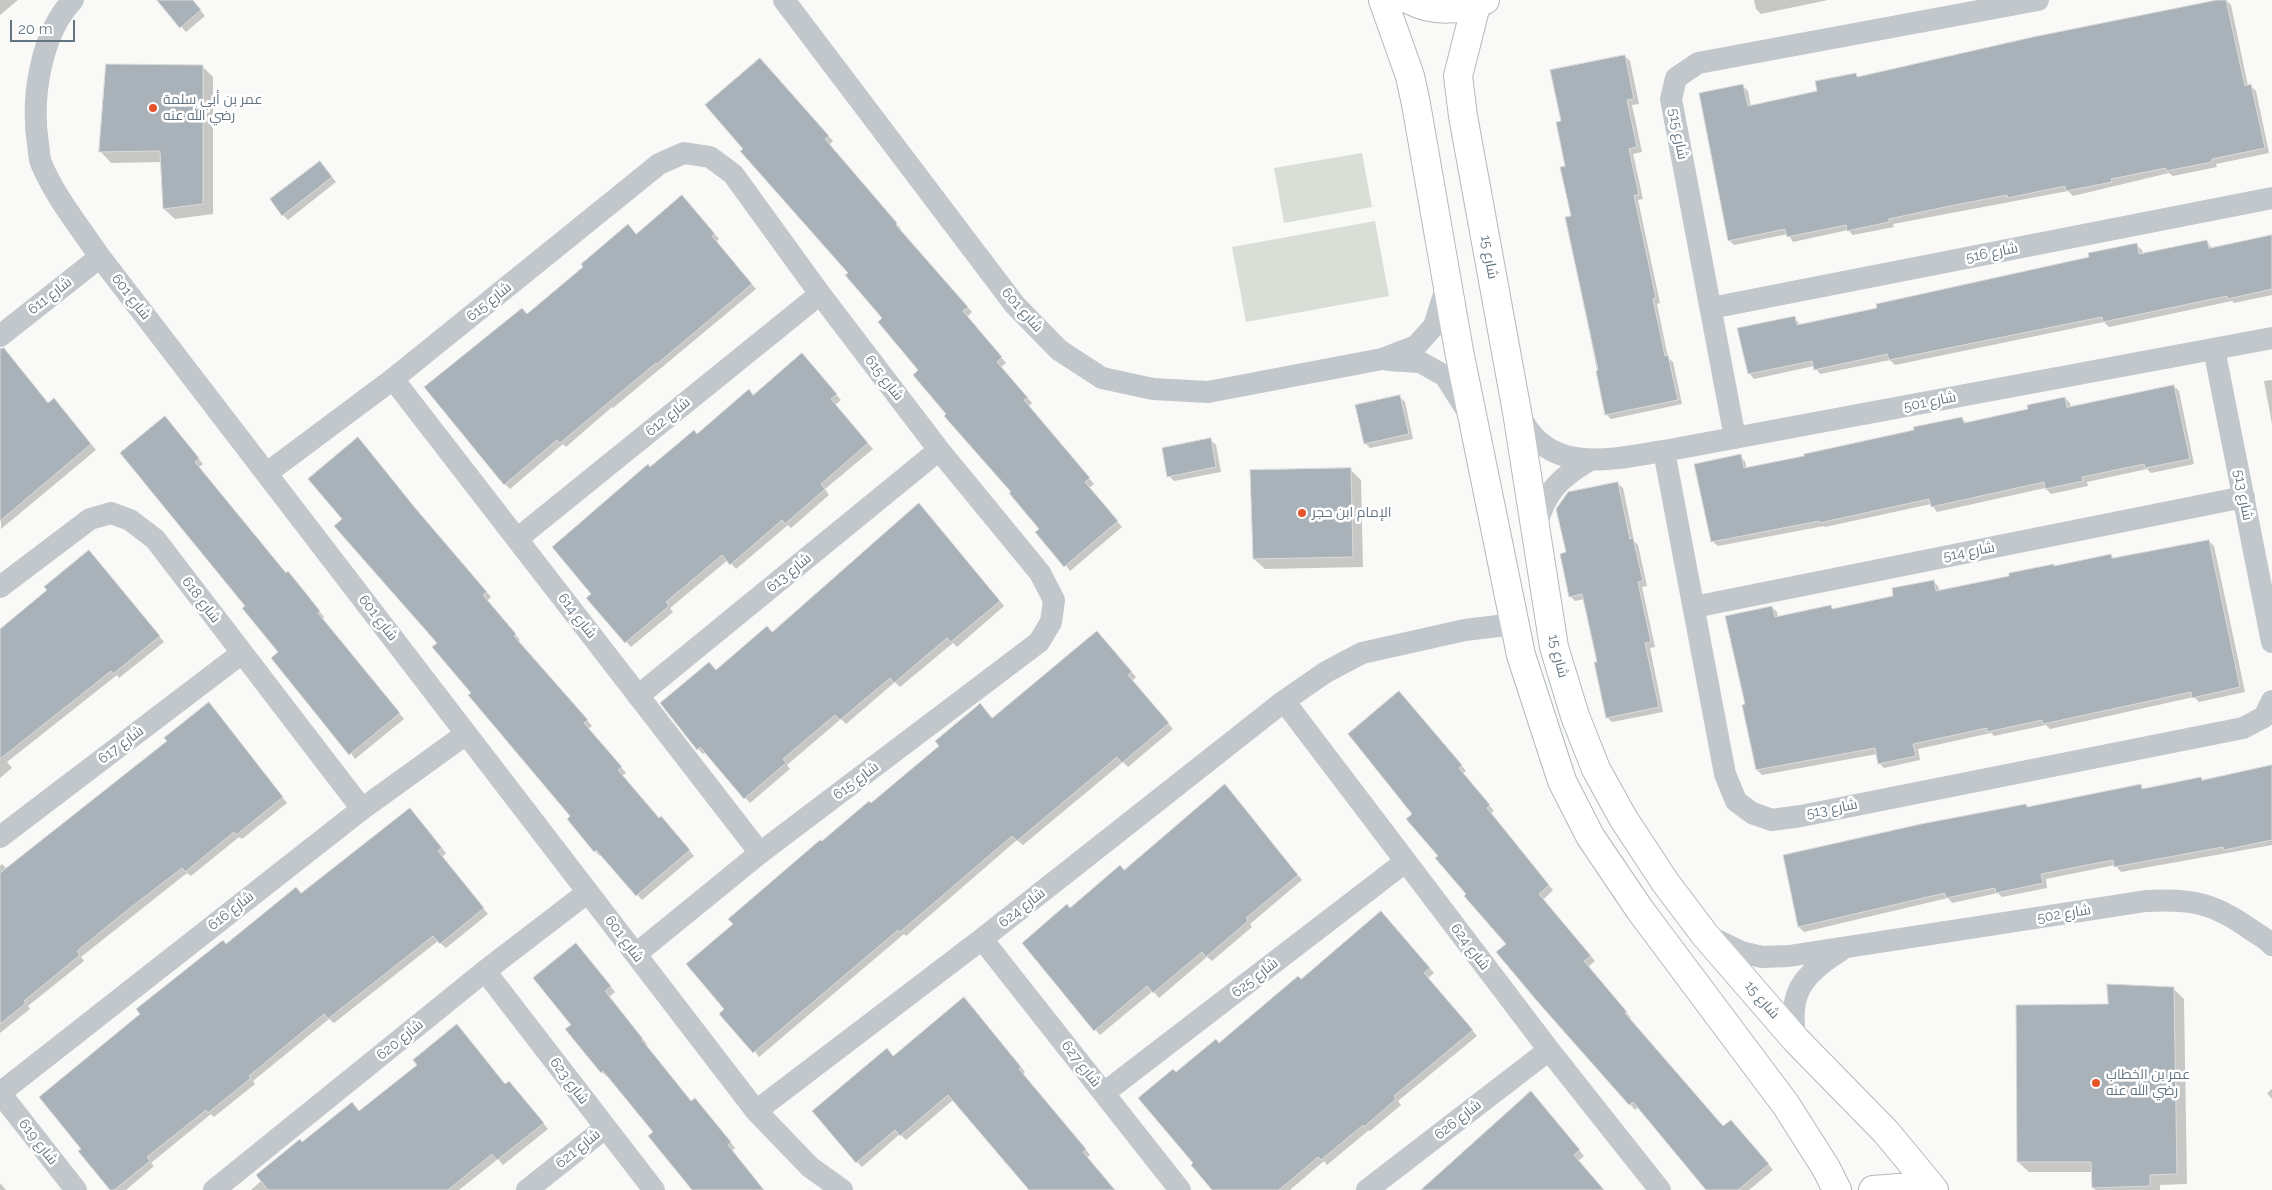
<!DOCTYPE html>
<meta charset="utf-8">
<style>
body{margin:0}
#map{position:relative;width:2272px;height:1190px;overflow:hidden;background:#f9f9f7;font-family:Raleway,sans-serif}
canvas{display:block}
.scale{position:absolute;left:10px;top:20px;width:65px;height:22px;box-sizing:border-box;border:2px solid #647582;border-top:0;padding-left:6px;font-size:15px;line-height:18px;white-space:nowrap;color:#647582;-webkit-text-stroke:4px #fff;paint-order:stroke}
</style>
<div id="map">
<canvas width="2272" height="1190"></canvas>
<div class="scale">20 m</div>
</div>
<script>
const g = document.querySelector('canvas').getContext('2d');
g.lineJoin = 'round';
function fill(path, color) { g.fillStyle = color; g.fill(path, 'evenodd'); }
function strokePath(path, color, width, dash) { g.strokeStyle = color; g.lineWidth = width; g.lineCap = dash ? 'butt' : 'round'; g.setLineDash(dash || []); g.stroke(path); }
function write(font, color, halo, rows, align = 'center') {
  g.font = font + ' Raleway,Cairo,sans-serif'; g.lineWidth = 5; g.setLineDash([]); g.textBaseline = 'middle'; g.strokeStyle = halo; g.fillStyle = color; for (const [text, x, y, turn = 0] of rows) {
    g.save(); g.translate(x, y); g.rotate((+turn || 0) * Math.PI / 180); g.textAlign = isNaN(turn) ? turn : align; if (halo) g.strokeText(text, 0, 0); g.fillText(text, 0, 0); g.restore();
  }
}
fill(new Path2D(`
 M 1362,153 L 1372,207 L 1284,223 L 1274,168 Z
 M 1375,221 L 1389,296 L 1246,322 L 1232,247 Z`), '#d9ded6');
fill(new Path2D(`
 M 0,0 L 18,0 L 0,15 Z
 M 158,0 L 192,0 L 205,16 L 186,32 Z
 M 1754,0 L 1828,0 L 1761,14 L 1756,9 Z
 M 2226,0 L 2231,5 L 2248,86 L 2251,86 L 2256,91 L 2269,153 L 2216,164 L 2217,167 L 2173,176 L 2169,173 L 2073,196 L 2068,191 L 1893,224 L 1894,227 L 1853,235 L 1848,230 L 1793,242 L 1788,234 L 1734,245 L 1729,240 L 1742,85 L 1748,91 L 1751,107 L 1819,92 L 1855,74 L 1859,78 Z
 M 1625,56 L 1630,61 L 1639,104 L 1632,105 L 1642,152 L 1633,154 L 1643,199 L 1638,200 L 1660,303 L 1657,304 L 1668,358 L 1673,362 L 1682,404 L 1611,419 L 1606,414 L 1566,218 L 1572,217 L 1563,122 Z
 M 765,65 L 833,141 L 829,145 L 901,229 L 900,230 L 972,312 L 967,317 L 1006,363 L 1001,367 L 1032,403 L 1029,406 L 1094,484 L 1089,488 L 1122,527 L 1070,571 L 1012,492 L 948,414 L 883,318 L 849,273 L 744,149 Z
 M 203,67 L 213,77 L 213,214 L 175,219 L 164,209 L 162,162 L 111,163 L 101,152 Z
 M 320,162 L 336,182 L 288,220 L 283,215 Z
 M 687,202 L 719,239 L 716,242 L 756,289 L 613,408 L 612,407 L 566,447 L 563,444 L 510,489 L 505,484 L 528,316 L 636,235 Z
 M 2272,236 L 2272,295 L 2234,303 L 2232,301 L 2109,327 L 2104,322 L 1895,365 L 1890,360 L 1820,374 L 1814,366 L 1754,379 L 1749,373 L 1795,318 L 1800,325 L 1879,309 L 2090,258 L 2136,245 L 2142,250 L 2143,255 L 2207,241 L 2212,249 Z
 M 13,360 L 49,404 L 59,405 L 96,450 L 1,529 L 0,361 Z
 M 807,360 L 841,400 L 835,405 L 873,449 L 825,489 L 829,495 L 791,528 L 788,525 L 736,569 L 728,560 L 670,608 L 673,612 L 631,647 L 588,598 L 593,594 L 650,468 Z
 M 2272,380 L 2272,424 L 2264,381 Z
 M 2174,386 L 2179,391 L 2194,464 L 2151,473 L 2147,469 L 2087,482 L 2088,486 L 2051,494 L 2045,488 L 1937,512 L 1931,504 L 1825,527 L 1824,526 L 1718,546 L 1712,541 L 1740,456 L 1745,461 L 1747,469 L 1806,457 L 1962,418 L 1967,424 L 2029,410 L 2065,398 L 2070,403 L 2071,408 Z
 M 1400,397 L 1405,402 L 1413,439 L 1370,448 L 1365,443 Z
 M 170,423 L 203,464 L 199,467 L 286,574 L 293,578 L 324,617 L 322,619 L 404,719 L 355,759 L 280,652 Z
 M 358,438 L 421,516 L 491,597 L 487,601 L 520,640 L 518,642 L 592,726 L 588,729 L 626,773 L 622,776 L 659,819 L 666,823 L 694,856 L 642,900 L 602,854 L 600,856 L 595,851 L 572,816 L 473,693 L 438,643 L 344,520 Z
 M 1210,439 L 1216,445 L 1221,472 L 1174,481 L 1169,476 Z
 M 1350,469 L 1361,480 L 1363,567 L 1265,569 L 1254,559 Z
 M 1617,483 L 1623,488 L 1634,541 L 1638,545 L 1647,586 L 1642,587 L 1655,647 L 1650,648 L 1663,712 L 1612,722 L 1607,717 L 1585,599 L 1575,601 L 1570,596 L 1567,553 Z
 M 924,510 L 1004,606 L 957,647 L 953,643 L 900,687 L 895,682 L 846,724 L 841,719 L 787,765 L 790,769 L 750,803 L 706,752 L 703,754 L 698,749 L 717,671 L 773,633 Z
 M 2209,541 L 2214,546 L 2245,692 L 2199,702 L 2194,697 L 2050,729 L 2046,725 L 1994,736 L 1991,733 L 1918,749 L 1920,760 L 1884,768 L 1879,763 L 1877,754 L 1762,775 L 1757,770 L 1746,705 L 1772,607 L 1777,612 L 1778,617 L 1830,606 L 1834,610 L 1895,597 L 1933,581 L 1938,586 L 1940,592 L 2011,577 L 2053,565 L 2055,567 L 2110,555 L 2114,559 Z
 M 94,557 L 164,642 L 119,678 L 117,675 L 7,762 L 12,768 L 0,778 L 0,631 Z
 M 1102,638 L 1136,677 L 1132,681 L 1173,729 L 1128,767 L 1123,762 L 1023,845 L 1017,840 L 906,936 L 904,934 L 759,1057 L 726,1009 L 735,924 L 822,843 Z
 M 1404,697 L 1466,771 L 1463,773 L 1494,811 L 1491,813 L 1553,890 L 1543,900 L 1595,961 L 1588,967 L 1631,1018 L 1629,1019 L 1723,1127 L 1736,1126 L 1773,1170 L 1749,1190 L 1708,1190 L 1638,1107 L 1635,1110 L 1630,1104 L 1498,952 L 1507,944 L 1440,856 L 1414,814 Z
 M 209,703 L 287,803 L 242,839 L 239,837 L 191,876 L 187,873 L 81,957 L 84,961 L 28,1006 L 30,1009 L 0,1033 L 0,866 L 2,864 L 7,869 L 168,742 Z
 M 2272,766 L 2272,845 L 2121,872 L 2115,865 L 2046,879 L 2047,888 L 2002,897 L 1998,893 L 1952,903 L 1948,898 L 1804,932 L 1799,927 L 2026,805 L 2029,808 L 2140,785 L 2145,790 L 2201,778 L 2204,781 Z
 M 1229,791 L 1302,880 L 1250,924 L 1252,927 L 1212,961 L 1207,957 L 1159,998 L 1153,991 L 1100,1035 L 1023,943 L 1124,871 Z
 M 415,815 L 446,853 L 442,857 L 488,914 L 446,948 L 438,941 L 334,1023 L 329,1019 L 253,1081 L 255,1084 L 214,1117 L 211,1114 L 151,1163 L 154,1166 L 126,1190 L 112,1190 L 226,945 Z
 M 1386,918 L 1434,973 L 1428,978 L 1477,1036 L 1398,1101 L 1401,1105 L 1370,1131 L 1369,1130 L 1327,1165 L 1324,1161 L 1290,1190 L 1214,1190 L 1195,1164 L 1176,1074 L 1220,1044 Z
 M 581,950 L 615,992 L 609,997 L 647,1044 L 646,1046 L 692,1102 L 700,1105 L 735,1148 L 732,1151 L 763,1190 L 694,1190 L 655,1132 L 609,1076 L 607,1077 L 602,1072 L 573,1025 Z
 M 2173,988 L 2184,999 L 2187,1184 L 2160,1185 L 2160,1190 L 2095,1190 L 2093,1187 L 2092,1172 L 2029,1172 L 2018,1162 L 2110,1005 Z
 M 969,1004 L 1025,1072 L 1023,1074 L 1090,1155 L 1087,1158 L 1113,1190 L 1031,1190 L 953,1100 L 906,1140 L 900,1134 L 862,1167 L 857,1162 L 894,1058 Z
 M 506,1085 L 514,1087 L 548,1129 L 503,1165 L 498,1159 L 459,1190 L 251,1190 L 303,1144 L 360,1112 Z
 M 2272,1089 L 2272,1099 L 2267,1093 Z
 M 1531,1093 L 1584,1156 L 1578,1161 L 1603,1190 L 1423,1190 Z
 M 0,1183 L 6,1190 L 0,1190 Z`), '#0003');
const building = new Path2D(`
 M 157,0 L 193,0 L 201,10 L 180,28 Z
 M 2217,0 L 2226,0 L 2245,86 L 2251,84 L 2265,148 L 2212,159 L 2212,162 L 2166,171 L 2166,168 L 2111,179 L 2112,182 L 2066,191 L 2065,186 L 2007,198 L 2007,195 L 1945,207 L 1889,219 L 1889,222 L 1847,231 L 1846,225 L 1787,237 L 1785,229 L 1728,241 L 1699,93 L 1743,84 L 1748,106 L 1817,91 L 1815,81 L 1856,73 L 1857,77 L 2033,37 Z
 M 1625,55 L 1634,99 L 1627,100 L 1637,147 L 1629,149 L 1639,195 L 1634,195 L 1656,298 L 1653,299 L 1665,356 L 1668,355 L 1678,400 L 1605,415 L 1596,371 L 1598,370 L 1565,217 L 1571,216 L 1560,167 L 1565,166 L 1556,122 L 1561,121 L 1550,70 Z
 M 760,58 L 829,136 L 825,139 L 897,223 L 896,225 L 968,307 L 963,311 L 1002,357 L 997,362 L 1028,398 L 1024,400 L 1090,478 L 1085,482 L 1118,521 L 1064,567 L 1035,532 L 1039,529 L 1009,493 L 1011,492 L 944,416 L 946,414 L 913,375 L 918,370 L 878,322 L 882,318 L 845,275 L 848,273 L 740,151 L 743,149 L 705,105 Z
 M 106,64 L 203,65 L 203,204 L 163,209 L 160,151 L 99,152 Z
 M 320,161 L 332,177 L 282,216 L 270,199 Z
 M 682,195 L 715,234 L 712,236 L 752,284 L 657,364 L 656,363 L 560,443 L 557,440 L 504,485 L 424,387 L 522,308 L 527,314 L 583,267 L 581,264 L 628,224 L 636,234 Z
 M 2272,235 L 2272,289 L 2228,299 L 2227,296 L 2103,322 L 2102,317 L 1889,360 L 1887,354 L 1814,370 L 1812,361 L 1748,374 L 1737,328 L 1795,316 L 1797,325 L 1877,308 L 1876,304 L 2089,257 L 2088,253 L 2137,243 L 2139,254 L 2207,240 L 2209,248 Z
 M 4,348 L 48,403 L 54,398 L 91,444 L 0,521 L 0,349 Z
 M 802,353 L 837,394 L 831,399 L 868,443 L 821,484 L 825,489 L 785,524 L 782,520 L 730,565 L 722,555 L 666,602 L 669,606 L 625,643 L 586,598 L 591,594 L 552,547 L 648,464 L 650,467 L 694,430 L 697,434 L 749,389 L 753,395 Z
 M 2174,385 L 2190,459 L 2145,468 L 2144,464 L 2082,477 L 2083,481 L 2045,489 L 2044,482 L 1931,507 L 1929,499 L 1819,523 L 1819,521 L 1711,542 L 1694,464 L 1741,454 L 1744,468 L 1804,456 L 1804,454 L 1914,430 L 1913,427 L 1962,417 L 1964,423 L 2028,409 L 2027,405 L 2065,397 L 2067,407 Z
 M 1400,395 L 1409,434 L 1364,444 L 1355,405 Z
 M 165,416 L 199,458 L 195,462 L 286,573 L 288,571 L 320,611 L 318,613 L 400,713 L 349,755 L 271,658 L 278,652 L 242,608 L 245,606 L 120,453 Z
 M 358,437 L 416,509 L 487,592 L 483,595 L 516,634 L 514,636 L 588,720 L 584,723 L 622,767 L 618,770 L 659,818 L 661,816 L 690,850 L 636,896 L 596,850 L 594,852 L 567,819 L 570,816 L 468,695 L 471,693 L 432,647 L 437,643 L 334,526 L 342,519 L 308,479 Z
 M 1211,438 L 1216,467 L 1167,477 L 1162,448 Z
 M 1351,468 L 1353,557 L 1253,559 L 1250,470 Z
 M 1618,482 L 1630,539 L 1633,538 L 1643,581 L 1638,582 L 1651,642 L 1645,643 L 1659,707 L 1606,718 L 1594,662 L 1597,662 L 1582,594 L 1569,597 L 1560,554 L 1566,552 L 1556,509 L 1568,492 Z
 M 919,503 L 1000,601 L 951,642 L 947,638 L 894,683 L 890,678 L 840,720 L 835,715 L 783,759 L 786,763 L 744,799 L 700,747 L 697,750 L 660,703 L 709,662 L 716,670 L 767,626 L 772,632 Z
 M 2209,540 L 2240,687 L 2192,698 L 2191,692 L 2043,724 L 2042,720 L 1987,732 L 1987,728 L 1913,744 L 1916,756 L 1878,764 L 1875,748 L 1756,770 L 1742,705 L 1745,704 L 1725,616 L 1772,606 L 1775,617 L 1831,605 L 1832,609 L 1893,596 L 1892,588 L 1934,580 L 1936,591 L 2009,576 L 2009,573 L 2054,564 L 2054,566 L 2111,554 L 2112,558 Z
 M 89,550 L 160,636 L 113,674 L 111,671 L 0,759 L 0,629 L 47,590 L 44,587 Z
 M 1097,631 L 1132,672 L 1128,675 L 1169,723 L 1122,763 L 1117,757 L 1017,841 L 1012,836 L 900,932 L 898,930 L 753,1053 L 719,1014 L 724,1009 L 686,964 L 733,924 L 728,919 L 820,840 L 822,841 L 869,801 L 871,803 L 939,746 L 935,741 L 977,706 L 980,703 L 992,718 Z
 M 1399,691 L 1462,765 L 1459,768 L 1490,805 L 1487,808 L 1549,885 L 1539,894 L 1591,956 L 1584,961 L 1627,1012 L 1625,1013 L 1723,1126 L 1731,1120 L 1769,1164 L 1738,1190 L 1706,1190 L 1633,1102 L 1629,1105 L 1537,1001 L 1496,952 L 1506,944 L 1464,896 L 1466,894 L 1435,858 L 1438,856 L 1406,819 L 1412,814 L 1348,734 Z
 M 209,702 L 283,797 L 236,835 L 234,832 L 185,872 L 182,868 L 130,908 L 77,951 L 80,955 L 24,1001 L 26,1003 L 0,1024 L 0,873 L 167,741 L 164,738 Z
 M 2272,765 L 2272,840 L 2224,850 L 2223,847 L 2114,867 L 2113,860 L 2041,874 L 2043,883 L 1996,893 L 1995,888 L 1946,898 L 1945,893 L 1798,927 L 1783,855 L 1921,824 L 2026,804 L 2027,807 L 2141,784 L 2142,789 L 2201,777 L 2202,780 Z
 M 1225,784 L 1298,875 L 1246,918 L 1248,921 L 1206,957 L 1202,952 L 1153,993 L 1147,986 L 1094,1031 L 1022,943 L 1067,904 L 1070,908 L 1120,865 L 1124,870 Z
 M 410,808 L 442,848 L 438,851 L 484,908 L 440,944 L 433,936 L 328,1019 L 324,1014 L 249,1076 L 251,1078 L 208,1113 L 206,1110 L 147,1157 L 150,1161 L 114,1190 L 110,1190 L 78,1151 L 81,1149 L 39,1097 L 140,1014 L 136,1009 L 223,940 L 226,944 L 296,887 L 301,893 Z
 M 1381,911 L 1430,968 L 1424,973 L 1473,1030 L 1394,1096 L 1396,1099 L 1364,1127 L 1363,1125 L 1321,1160 L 1318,1157 L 1279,1190 L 1212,1190 L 1191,1165 L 1193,1163 L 1138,1098 L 1173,1069 L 1176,1072 L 1216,1039 L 1219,1043 L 1298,976 L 1301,979 Z
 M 576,943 L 611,986 L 605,991 L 643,1039 L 642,1040 L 691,1101 L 695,1098 L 731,1142 L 728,1145 L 764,1190 L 692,1190 L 648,1136 L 653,1132 L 603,1071 L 601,1073 L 565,1029 L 571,1025 L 533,978 Z
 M 2107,984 L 2174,987 L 2177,1174 L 2150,1175 L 2150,1186 L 2092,1188 L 2091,1162 L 2017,1162 L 2016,1005 L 2108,1004 Z
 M 964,997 L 1021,1067 L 1019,1069 L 1086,1149 L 1083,1152 L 1115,1190 L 1029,1190 L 948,1095 L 900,1136 L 895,1130 L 856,1163 L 812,1111 L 887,1048 L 893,1056 Z
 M 457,1024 L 505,1084 L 509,1081 L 544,1123 L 497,1160 L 492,1154 L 448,1190 L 268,1190 L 256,1175 L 300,1139 L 302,1142 L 352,1102 L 359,1111 L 417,1065 L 413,1060 Z
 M 1531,1091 L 1580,1150 L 1574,1155 L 1604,1190 L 1421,1190 Z`);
fill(building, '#a9b2b8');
strokePath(building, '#dbdbd9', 1);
const secondary = new Path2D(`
 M 1383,0 L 1410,76 L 1416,104 L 1459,351 L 1521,655 L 1562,781 L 1590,836 L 1640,910 L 1786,1105 L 1826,1168 L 1837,1190
 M 1410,0 C 1432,12 1463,11 1485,0
 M 1476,5 L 1458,76 L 1463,116 L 1517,412 L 1554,647 L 1575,716 L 1596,769 L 1623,818 L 1665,882 L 1705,935 L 1796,1040 L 1886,1132 L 1934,1190
 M 1873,1190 L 1912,1187 L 1919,1190`);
strokePath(secondary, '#b2b9be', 30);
strokePath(new Path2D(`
 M 73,0 C 40,35 31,99 38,144 C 39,150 39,158 41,163 C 55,197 80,227 100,257 L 756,1111 L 810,1167 L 842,1190
 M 784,0 L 1015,305 L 1059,350 L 1102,378 L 1153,389 L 1208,392 L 1382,359 L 1416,346 L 1434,326 L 1447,285
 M 1711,308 L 2272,198
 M 0,336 L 100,257
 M 2214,349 L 2272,642
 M 1388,360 L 1420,362 L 1445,376 L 1469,414
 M 393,379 L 760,853
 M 1518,412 C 1522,419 1525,426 1530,432 C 1562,474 1621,457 1664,451 L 2272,338
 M 1735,438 L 1671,99 L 1676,78 L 1698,63 L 2038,0
 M 1664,451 L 1725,774 L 1736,801 L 1752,813 L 1772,820 L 1801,816 L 2243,728 L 2264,717 L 2272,701
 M 267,473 L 393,379 L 659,164 L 684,153 L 710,157 L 733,174 L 820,294 L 939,450 L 1040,573 L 1054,600 L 1051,622 L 1039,642 L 760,853 L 636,954
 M 1536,526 C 1546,492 1558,479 1588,461
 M 517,539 L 820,294
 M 0,587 L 90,519 L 111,513 L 130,520 L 155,539 L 362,809
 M 1694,607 L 2244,497
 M 638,696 L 939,450
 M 1284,701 L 1549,1050 L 1660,1190
 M 0,837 L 242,653
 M 1708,936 L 1741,952 L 1762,957 L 1789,956 L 2146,901 C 2191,899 2212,902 2250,929 C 2257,934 2266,938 2272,945
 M 982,939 L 1180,1190
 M 485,971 L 654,1190
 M 1796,1040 C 1787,994 1802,975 1840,951
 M 0,1093 L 362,809 L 466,734
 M 0,1093 L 76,1190
 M 1104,1093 L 1405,862
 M 756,1111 L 982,939 L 1284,701 L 1326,672 L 1362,653 L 1465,630 L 1514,624
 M 214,1190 L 485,971 L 588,892
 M 527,1190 L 605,1128
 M 1367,1190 L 1549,1050`), '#c2c7cb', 22);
strokePath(secondary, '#fff', 28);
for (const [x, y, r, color] of [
 [153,108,5,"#e6522a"],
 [1302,513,5,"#e6522a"],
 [2096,1083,5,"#e6522a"]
]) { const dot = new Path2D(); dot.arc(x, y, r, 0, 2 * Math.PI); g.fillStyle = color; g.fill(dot); strokePath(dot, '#fff', 2); }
write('14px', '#647582', '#fff', [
 ["عمر بن أبي سلمة",163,100],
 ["رضي الله عنه",163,116],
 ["الإمام ابن حجر",1312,513],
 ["عمر بن الخطاب",2106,1075],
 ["رضي الله عنه",2106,1091]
], 'left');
write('14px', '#647582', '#fff', [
 ["شارع 515",1678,134,79],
 ["شارع 516",1992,253,-11],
 ["شارع 15",1489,257,80],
 ["شارع 611",50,296,-38],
 ["شارع 601",131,297,52],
 ["شارع 615",489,302,-39],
 ["شارع 601",1022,310,48],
 ["شارع 615",884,378,52],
 ["شارع 501",1930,402,-11],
 ["شارع 612",668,417,-39],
 ["شارع 513",2243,495,79],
 ["شارع 514",1969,552,-11],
 ["شارع 613",789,573,-39],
 ["شارع 618",201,600,53],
 ["شارع 614",577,616,52],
 ["شارع 601",378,618,52],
 ["شارع 15",1558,656,76],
 ["شارع 617",121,745,-37],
 ["شارع 615",856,781,-37],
 ["شارع 513",1832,809,-11],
 ["شارع 624",1022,908,-38],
 ["شارع 616",231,911,-38],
 ["شارع 502",2064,914,-9],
 ["شارع 601",624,939,53],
 ["شارع 624",1470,947,53],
 ["شارع 625",1255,978,-38],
 ["شارع 15",1762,1000,49],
 ["شارع 620",400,1040,-39],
 ["شارع 627",1081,1064,52],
 ["شارع 623",569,1081,53],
 ["شارع 626",1458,1120,-38],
 ["شارع 619",38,1142,52],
 ["شارع 621",578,1149,-39]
]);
</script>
